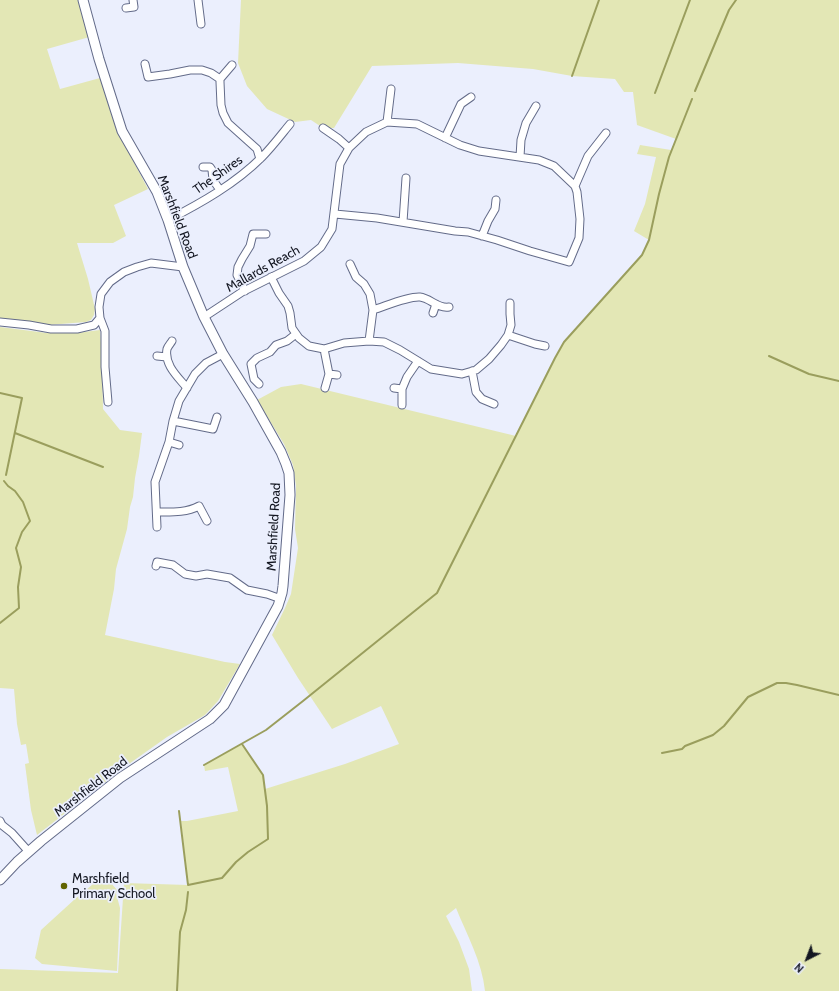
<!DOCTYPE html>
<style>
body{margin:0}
#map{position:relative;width:839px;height:991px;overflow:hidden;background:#ebeffd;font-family:Cabin,sans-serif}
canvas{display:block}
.north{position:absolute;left:787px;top:939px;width:40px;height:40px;-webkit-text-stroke:3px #ebeffd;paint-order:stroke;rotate:222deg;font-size:11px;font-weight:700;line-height:16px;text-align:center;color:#131621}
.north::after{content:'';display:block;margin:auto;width:14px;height:18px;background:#131621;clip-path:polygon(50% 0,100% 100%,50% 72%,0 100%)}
</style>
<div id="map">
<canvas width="839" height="991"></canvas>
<div class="north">N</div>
</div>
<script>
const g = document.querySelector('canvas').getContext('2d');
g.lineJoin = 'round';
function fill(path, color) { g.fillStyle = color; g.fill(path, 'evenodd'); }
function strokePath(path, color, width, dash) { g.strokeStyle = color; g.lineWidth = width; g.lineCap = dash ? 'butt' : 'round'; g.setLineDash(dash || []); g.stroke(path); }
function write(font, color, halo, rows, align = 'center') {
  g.font = font + ' Cabin,sans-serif'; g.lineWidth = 3.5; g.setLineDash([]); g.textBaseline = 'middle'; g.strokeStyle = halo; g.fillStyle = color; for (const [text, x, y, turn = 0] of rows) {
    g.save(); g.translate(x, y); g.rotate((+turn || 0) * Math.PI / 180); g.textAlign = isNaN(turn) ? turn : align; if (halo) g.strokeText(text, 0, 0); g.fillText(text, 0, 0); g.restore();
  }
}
fill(new Path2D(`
 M 0,0 L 83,0 L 93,36 L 47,49 L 60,89 L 100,78 L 113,119 L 118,132 L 148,189 L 114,205 L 126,236 L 113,243 L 77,243 L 88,279 L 95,309 L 94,315 L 91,320 L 86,322 L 48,325 L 0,318 Z
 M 241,0 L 839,0 L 839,991 L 485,991 C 482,962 467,935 456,908 L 446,916 L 459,942 L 469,969 L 472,991 L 0,991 L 0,969 L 118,973 L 124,883 L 188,885 L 181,821 L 187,821 L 238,811 L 228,767 L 205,771 L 204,765 L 242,744 L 263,775 L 265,789 L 345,764 L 399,744 L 381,706 L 332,729 L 298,678 L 272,635 L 285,608 L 291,594 L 298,548 L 295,529 L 296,486 L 293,465 L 284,444 L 257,400 L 281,387 L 301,384 L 516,436 L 564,342 L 642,255 L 649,240 L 634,231 L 645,204 L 656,157 L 637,154 L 640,145 L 671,150 L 676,139 L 637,125 L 633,92 L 624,92 L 615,79 L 572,76 L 533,69 L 458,63 L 372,66 L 334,128 L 323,128 L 311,120 L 295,122 L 267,109 L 247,86 L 238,63 Z
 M 0,327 L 47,333 L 76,333 L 100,330 L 102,356 L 103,409 L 120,430 L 142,433 L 139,456 L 135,478 L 133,497 L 130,507 L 127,529 L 116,569 L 114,589 L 105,635 L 225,662 L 240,664 L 218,701 L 205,715 L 167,737 L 126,766 L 37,835 L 31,810 L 25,764 L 29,763 L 26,744 L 21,745 L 17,724 L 14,689 L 0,688 Z
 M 104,875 L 118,891 L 116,893 L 120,908 L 117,971 L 42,964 L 35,958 L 41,930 L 75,899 Z`), '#e3e7b5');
strokePath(new Path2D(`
 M 572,76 L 599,0
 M 695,91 L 729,10 L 736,0
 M 655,93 L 690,0
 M 769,356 L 809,374 L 839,381
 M 0,393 L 22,398 L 6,475
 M 15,433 L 103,467
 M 0,623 L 19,608 L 18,587 L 21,567 L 16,548 L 22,532 L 30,521 L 23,502 L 15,491 L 8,486 L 4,481
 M 662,753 L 682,749 L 685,746 L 713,735 L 724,726 L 748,697 L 777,683 L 786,683 L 797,685 L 839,695
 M 204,765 L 266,730 L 303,701 L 437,593 L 555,358 L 564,342 L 642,255 L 649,240 L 659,194 L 669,157 L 692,99
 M 179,811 L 188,885 L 222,878 L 236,862 L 248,852 L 268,839 L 267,806 L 263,775 L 242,744
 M 177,991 L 180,932 L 186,910 L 188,892`), '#9a9e5d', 2);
const minor = new Path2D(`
 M 198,0 L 201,24
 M 126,8 L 134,7 L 133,0
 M 145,64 L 148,77 L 170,74 L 190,70 L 202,70 L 211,73 L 220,79
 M 232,65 L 220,79 L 220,82 L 221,105 L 223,113 L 228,123 L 257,149 L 260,159
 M 387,122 L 391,89
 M 323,128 L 339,139 L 349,148
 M 445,138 L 461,104 L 471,97
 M 520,157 L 521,140 L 526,123 L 536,106
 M 203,167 L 210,167 L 212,170 L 213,180 L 220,190
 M 575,186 L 588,156 L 606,133
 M 168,220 C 201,203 235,184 262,157 C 272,147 281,135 290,124
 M 403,222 L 406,178
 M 482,236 L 488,221 L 495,209 L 496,200
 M 350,264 L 356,277 L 364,284 L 370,294 L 373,310 L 369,341
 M 271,277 L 279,293 L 288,306 L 290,313 L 292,328 L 299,338 L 309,346 L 324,349 L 344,343 L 369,341 L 384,342 L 400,350 L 431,369 L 462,374 L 476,370 L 489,359 L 501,345 L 508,335 L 535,344 L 545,346
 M 245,291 L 237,275 L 238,267 L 242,259 L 250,246 L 253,234 L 266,234
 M 373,310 C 386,306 408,296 420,297 C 430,298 438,309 449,307
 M 433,313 L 436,304
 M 204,317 L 242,292 L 304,261 L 321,247 L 332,229 L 340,164 L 349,148 L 366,132 L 387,122 L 417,124 L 460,145 L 479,151 L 539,160 L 554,166 L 575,186 L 577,192 L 580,219 L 579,238 L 569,262 L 530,251 L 497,240 L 468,232 L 455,231 L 377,218 L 335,214
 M 0,322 L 29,325 L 51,329 L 77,329 L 94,325 L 100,318
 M 508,335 L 511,325 L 510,314 L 510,303
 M 172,341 C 171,343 168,346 167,349 C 164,365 178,377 187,388
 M 324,349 L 329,374 L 325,388
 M 157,356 L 167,357
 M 472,371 L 476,392 L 482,399 L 494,404
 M 329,374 L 337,375
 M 259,384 L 254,379 L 251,364 L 257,358 L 270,352 L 276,345 L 287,341 L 296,334
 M 394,388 L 402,389
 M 108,402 L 105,367 L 105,331 L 100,318 L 99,307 L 101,294 L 110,282 L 124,272 L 137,267 L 151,263 L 183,267
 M 402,405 L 402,389 L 407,377 L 418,361
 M 173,421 L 213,429 L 217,417
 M 169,442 L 179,445
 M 157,512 C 171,512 186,513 199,506 L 207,521
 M 157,527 L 155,482 L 169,442 L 173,421 L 179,401 L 195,374 L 206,363 L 223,354
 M 156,566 L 157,562 L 173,565 L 185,574 L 196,576 L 207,574 L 230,578 L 247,590 L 267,594 L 281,599
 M 0,821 L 2,825 L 12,833 L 29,852`);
const tertiary = new Path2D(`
 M 0,880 L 17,862 L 41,841 L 120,778 L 210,719 L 224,705 L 278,606 L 282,593 L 283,586 L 290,495 L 289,473 L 286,464 L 281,452 L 253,402 L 223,354 L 204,317 L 183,267 L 168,220 L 157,192 L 122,131 L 99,59 L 83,0`);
strokePath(minor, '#636b89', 9);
strokePath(tertiary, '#636b89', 11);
strokePath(minor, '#fff', 7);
strokePath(tertiary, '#fff', 9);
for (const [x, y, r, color] of [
 [64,886,4,"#616400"]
]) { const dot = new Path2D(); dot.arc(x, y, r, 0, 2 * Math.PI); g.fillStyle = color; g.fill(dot); strokePath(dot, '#ebeffd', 1.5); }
write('13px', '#131621', '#ebeffd', [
 ["The Shires",218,175,-35],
 ["Marshfield Road",177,217,69],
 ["Mallards Reach",263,269,-29],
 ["Marshfield Road",274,527,-87],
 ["Marshfield Road",91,787,-38]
]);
write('13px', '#131621', '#ebeffd', [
 ["Marshfield",72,879],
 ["Primary School",72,894]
], 'left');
</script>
